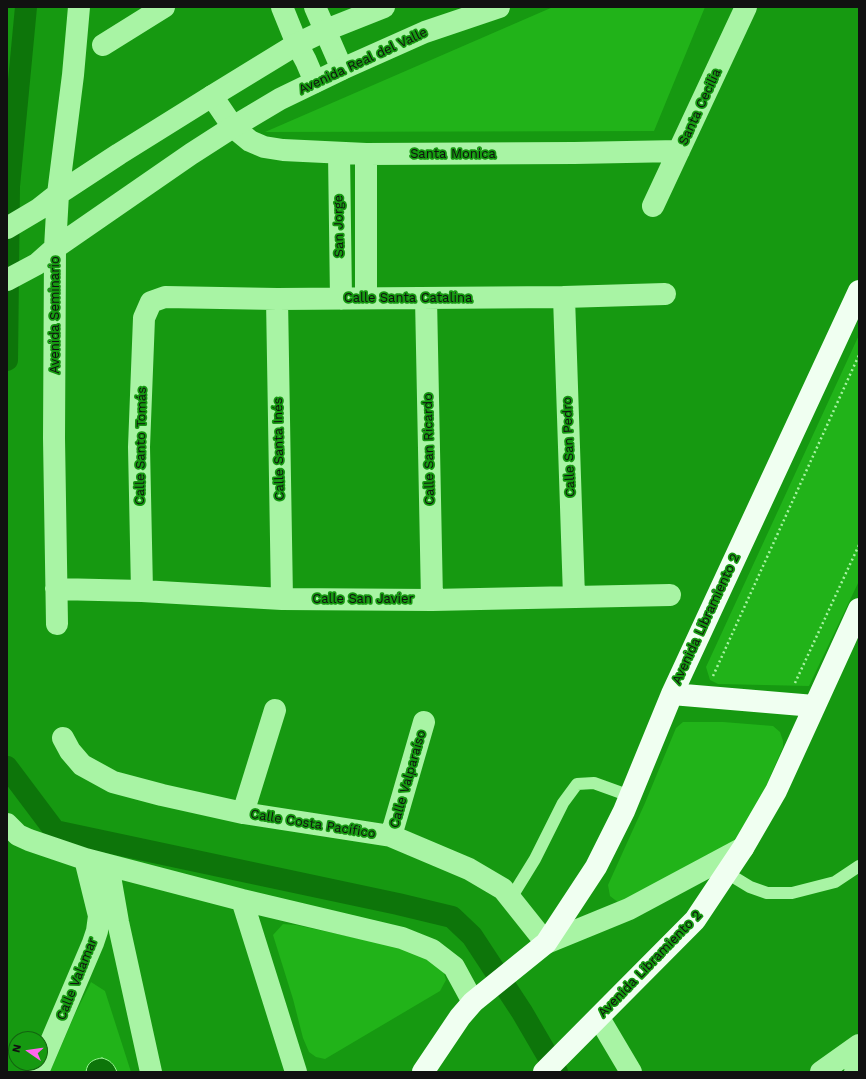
<!DOCTYPE html>
<meta charset="utf-8">
<style>
body{margin:0}
#map{position:relative;width:866px;height:1079px;overflow:hidden;background:#169911;font-family:"Work Sans",sans-serif}
canvas{display:block}
.frame{position:absolute;inset:0;border:8px solid #111;pointer-events:none}
.north{position:absolute;left:8px;top:1031px;width:40px;height:40px;box-sizing:border-box;background:#169911;border:1px solid #146311;border-radius:50%;rotate:283deg;font-size:11px;font-weight:700;line-height:16px;text-align:center;color:#111}
.north::after{content:'';display:block;margin:auto;width:14px;height:18px;background:#f6e;clip-path:polygon(50% 0,100% 100%,50% 72%,0 100%)}
</style>
<div id="map">
<canvas width="866" height="1079"></canvas>
<div class="frame"></div>
<div class="north">N</div>
</div>
<script>
const g = document.querySelector('canvas').getContext('2d');
g.lineJoin = 'round';
function fill(path, color) { g.fillStyle = color; g.fill(path, 'evenodd'); }
function strokePath(path, color, width, dash) { g.strokeStyle = color; g.lineWidth = width; g.lineCap = dash ? 'butt' : 'round'; g.setLineDash(dash || []); g.stroke(path); }
function write(font, color, halo, rows, align = 'center') {
  g.font = font + ' "Work Sans",sans-serif'; g.lineWidth = 3.5; g.setLineDash([]); g.textBaseline = 'middle'; g.strokeStyle = halo; g.fillStyle = color; for (const [text, x, y, turn = 0] of rows) {
    g.save(); g.translate(x, y); g.rotate((+turn || 0) * Math.PI / 180); g.textAlign = isNaN(turn) ? turn : align; if (halo) g.strokeText(text, 0, 0); g.fillText(text, 0, 0); g.restore();
  }
}
fill(new Path2D(`
 M 553,7 L 705,7 L 654,131 L 265,132 Z
 M 859,335 L 859,581 L 809,686 L 718,684 L 710,680 L 706,667 Z
 M 683,722 L 723,722 L 773,726 L 780,732 L 783,741 L 783,747 L 750,823 L 741,835 L 729,846 L 619,903 L 610,896 L 608,885 L 645,803 L 676,728 Z
 M 283,924 L 296,925 L 416,951 L 442,967 L 446,980 L 440,991 L 325,1059 L 316,1057 L 309,1052 L 303,1038 L 293,999 L 273,935 Z
 M 91,982 L 105,991 L 131,1072 L 50,1072 L 75,1014 Z`), '#21b319');
const water = new Path2D(`
 M 102,1058 C 110,1060 114,1064 117,1072 L 86,1072 C 87,1062 94,1059 102,1058 Z`);
fill(water, '#0d750a');
strokePath(water, '#9bf795', 1);
strokePath(new Path2D(`
 M 7,360 L 9,186 L 26,7
 M 7,767 L 55,831 L 398,904 L 452,917 L 472,936 L 522,1012 L 557,1072`), '#0d750a', 22);
strokePath(new Path2D(`
 M 713,676 L 859,355
 M 795,683 L 859,545`), '#a8f4a4', 2.5, [2, 3]);
strokePath(new Path2D(`
 M 727,873 L 750,887 L 767,893 L 792,893 L 835,882 L 859,866
 M 511,898 L 535,859 L 563,803 L 577,784 L 594,783 L 630,796`), '#a8f4a4', 12);
strokePath(new Path2D(`
 M 282,7 L 297,44 L 306,61 L 315,82
 M 315,7 L 342,69
 M 103,45 L 164,7
 M 212,96 L 233,127 L 250,141 L 264,147 L 283,150 L 366,154 L 574,153 L 679,151
 M 339,153 L 341,299
 M 653,206 L 746,7
 M 55,248 L 54,438 L 57,624
 M 564,297 L 574,597
 M 366,298 L 366,154
 M 426,298 L 432,600
 M 277,299 L 282,599
 M 56,589 L 142,591 L 282,599 L 432,600 L 670,595
 M 142,591 L 139,447 L 144,318 L 151,302 L 165,297 L 277,299 L 564,297 L 665,294
 M 63,738 L 70,751 L 82,765 L 113,782 L 162,795 L 243,813 L 391,836 L 469,869 L 503,889 L 546,943 L 629,909 L 743,848
 M 243,813 L 275,710
 M 7,824 L 18,835 L 29,840 L 85,859 L 242,900 L 402,938 L 432,950 L 454,967 L 473,1002
 M 391,836 L 424,722
 M 108,865 L 118,922 L 151,1072
 M 242,900 L 296,1072
 M 599,1018 L 631,1072
 M 38,1072 L 93,943 L 97,931 L 99,916 L 85,859
 M 821,1072 L 859,1045
 M 855,1072 L 859,1069`), '#a8f4a4', 22);
strokePath(new Path2D(`
 M 7,228 L 39,209 L 58,194 L 119,154 L 212,96 L 297,44 L 326,30 L 384,7
 M 55,248 L 58,194 L 73,75 L 79,7
 M 7,280 L 37,264 L 55,248 L 191,154 L 233,127 L 280,99 L 342,69 L 425,32 L 499,7`), '#a8f4a4', 22);
strokePath(new Path2D(`
 M 672,694 L 814,706
 M 423,1072 L 460,1017 L 473,1002 L 546,943 L 596,867 L 624,811 L 672,694 L 859,291
 M 544,1072 L 695,920 L 743,848 L 776,791 L 859,609`), '#f0fff1', 22);
write('13px', '#111', '#169911', [
 ["Avenida Real del Valle",363,61,-25],
 ["Santa Cecilia",700,107,-65],
 ["Santa Monica",453,154],
 ["San Jorge",339,226,-91],
 ["Calle Santa Catalina",408,298],
 ["Avenida Seminario",55,315,-90],
 ["Calle Santo Tomás",141,446,-89],
 ["Calle San Pedro",569,447,-92],
 ["Calle Santa Inés",279,449,-91],
 ["Calle San Ricardo",429,449,-91],
 ["Calle San Javier",363,599],
 ["Avenida Libramiento 2",706,619,-65],
 ["Calle Valparaíso",408,779,-74],
 ["Calle Costa Pacífico",313,824,9],
 ["Avenida Libramiento 2",650,964,-46],
 ["Calle Valamar",77,979,-68]
]);
</script>
